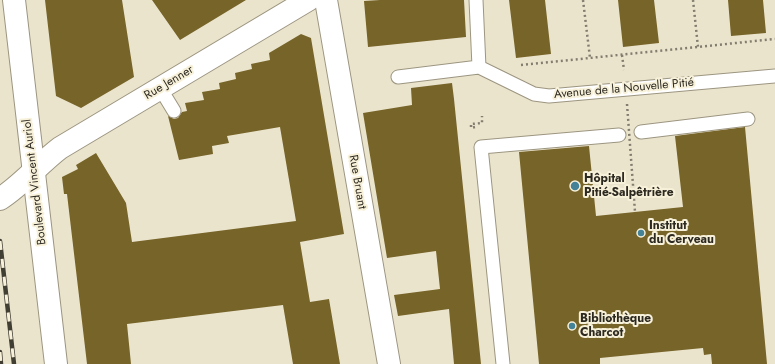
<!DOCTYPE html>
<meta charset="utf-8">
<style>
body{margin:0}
canvas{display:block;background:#ebe4cd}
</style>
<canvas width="775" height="364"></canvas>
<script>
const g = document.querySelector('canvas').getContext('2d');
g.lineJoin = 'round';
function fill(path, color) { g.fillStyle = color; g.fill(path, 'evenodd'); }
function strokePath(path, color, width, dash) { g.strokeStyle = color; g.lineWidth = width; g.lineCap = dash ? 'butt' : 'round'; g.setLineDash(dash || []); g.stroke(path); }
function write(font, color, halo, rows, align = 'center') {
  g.font = font + ' Jost,sans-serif'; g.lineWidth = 4; g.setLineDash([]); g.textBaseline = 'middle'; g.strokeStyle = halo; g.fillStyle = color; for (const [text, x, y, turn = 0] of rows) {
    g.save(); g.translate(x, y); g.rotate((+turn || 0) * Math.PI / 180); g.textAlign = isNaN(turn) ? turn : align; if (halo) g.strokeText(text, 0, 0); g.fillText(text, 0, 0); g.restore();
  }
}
fill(new Path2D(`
 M 45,0 L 122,0 L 134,77 L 81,108 L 56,96 Z
 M 152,0 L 246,0 L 180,40 Z
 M 380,0 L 464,0 L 466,37 L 368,47 L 364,1 Z
 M 509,0 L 545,0 L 551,54 L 516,58 Z
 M 618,0 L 654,0 L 659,43 L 623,47 Z
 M 728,0 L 763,0 L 766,33 L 731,36 Z
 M 301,34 L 311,38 L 344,234 L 300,242 L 310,302 L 329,299 L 340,364 L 293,364 L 283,305 L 127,324 L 131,364 L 87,364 L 67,194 L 64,194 L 62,177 L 78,169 L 76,165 L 96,153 L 126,203 L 132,242 L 296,221 L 280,127 L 227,136 L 229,143 L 212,146 L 213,154 L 179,160 L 168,116 L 174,119 L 178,118 L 182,112 L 187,111 L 185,103 L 204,100 L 202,92 L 220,89 L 219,83 L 236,79 L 235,73 L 252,69 L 251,64 L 270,60 L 269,53 Z
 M 452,83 L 454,99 L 481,364 L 454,364 L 449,309 L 398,316 L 394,295 L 440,289 L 436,251 L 387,258 L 363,113 L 412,105 L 411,88 Z
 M 745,127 L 767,364 L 712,364 L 711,354 L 704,355 L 703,348 L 600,358 L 600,364 L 539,364 L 519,152 L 589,146 L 596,216 L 683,207 L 675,136 Z`), '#776429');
const lane = new Path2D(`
 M 476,0 L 479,67 L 534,94 L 549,96 L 775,76
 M 398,77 L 479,67
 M 160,88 L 174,111
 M 641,132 L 748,119
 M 503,364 L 481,147 L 619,135`);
const street = new Path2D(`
 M 326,0 L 389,364
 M 0,199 C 22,185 39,164 60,148 L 308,0`);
const primary = new Path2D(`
 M 14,0 L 56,364`);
strokePath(lane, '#9c9580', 15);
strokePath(street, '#9c9580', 24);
strokePath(primary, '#9c9580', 24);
strokePath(new Path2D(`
 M 583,0 L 590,58
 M 693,0 L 698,47
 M 622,55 L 624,70
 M 521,65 L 775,39
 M 475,127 L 471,128 L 471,124 L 482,123 L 482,116`), '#827d6f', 2.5, [2, 3]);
strokePath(lane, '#fff', 13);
strokePath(street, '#fff', 22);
strokePath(primary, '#fff', 22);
const rail = new Path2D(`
 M 0,241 L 14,364
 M 0,352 L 1,364`);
strokePath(rail, '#413e34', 4.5);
strokePath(rail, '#f8f1da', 3, [9]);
strokePath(new Path2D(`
 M 627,104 L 635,212`), '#827d6f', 2.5, [2, 3]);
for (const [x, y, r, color] of [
 [575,186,5,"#448298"],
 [641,233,4,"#448298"],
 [572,326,4,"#448298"]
]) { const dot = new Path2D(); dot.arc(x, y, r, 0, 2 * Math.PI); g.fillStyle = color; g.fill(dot); strokePath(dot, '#f8f1da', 1.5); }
write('12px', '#2c2921', '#f8f1da', [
 ["Rue Jenner",169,83,-31],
 ["Avenue de la Nouvelle Pitié",624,89,-5],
 ["Boulevard Vincent Auriol",35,182,-97],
 ["Rue Bruant",357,182,80]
]);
write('bold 12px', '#2c2921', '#f8f1da', [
 ["Hôpital",584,179],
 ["Pitié-Salpêtrière",584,193],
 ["Institut",649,226],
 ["du Cerveau",649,240],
 ["Bibliothèque",580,319],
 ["Charcot",580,333]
], 'left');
</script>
